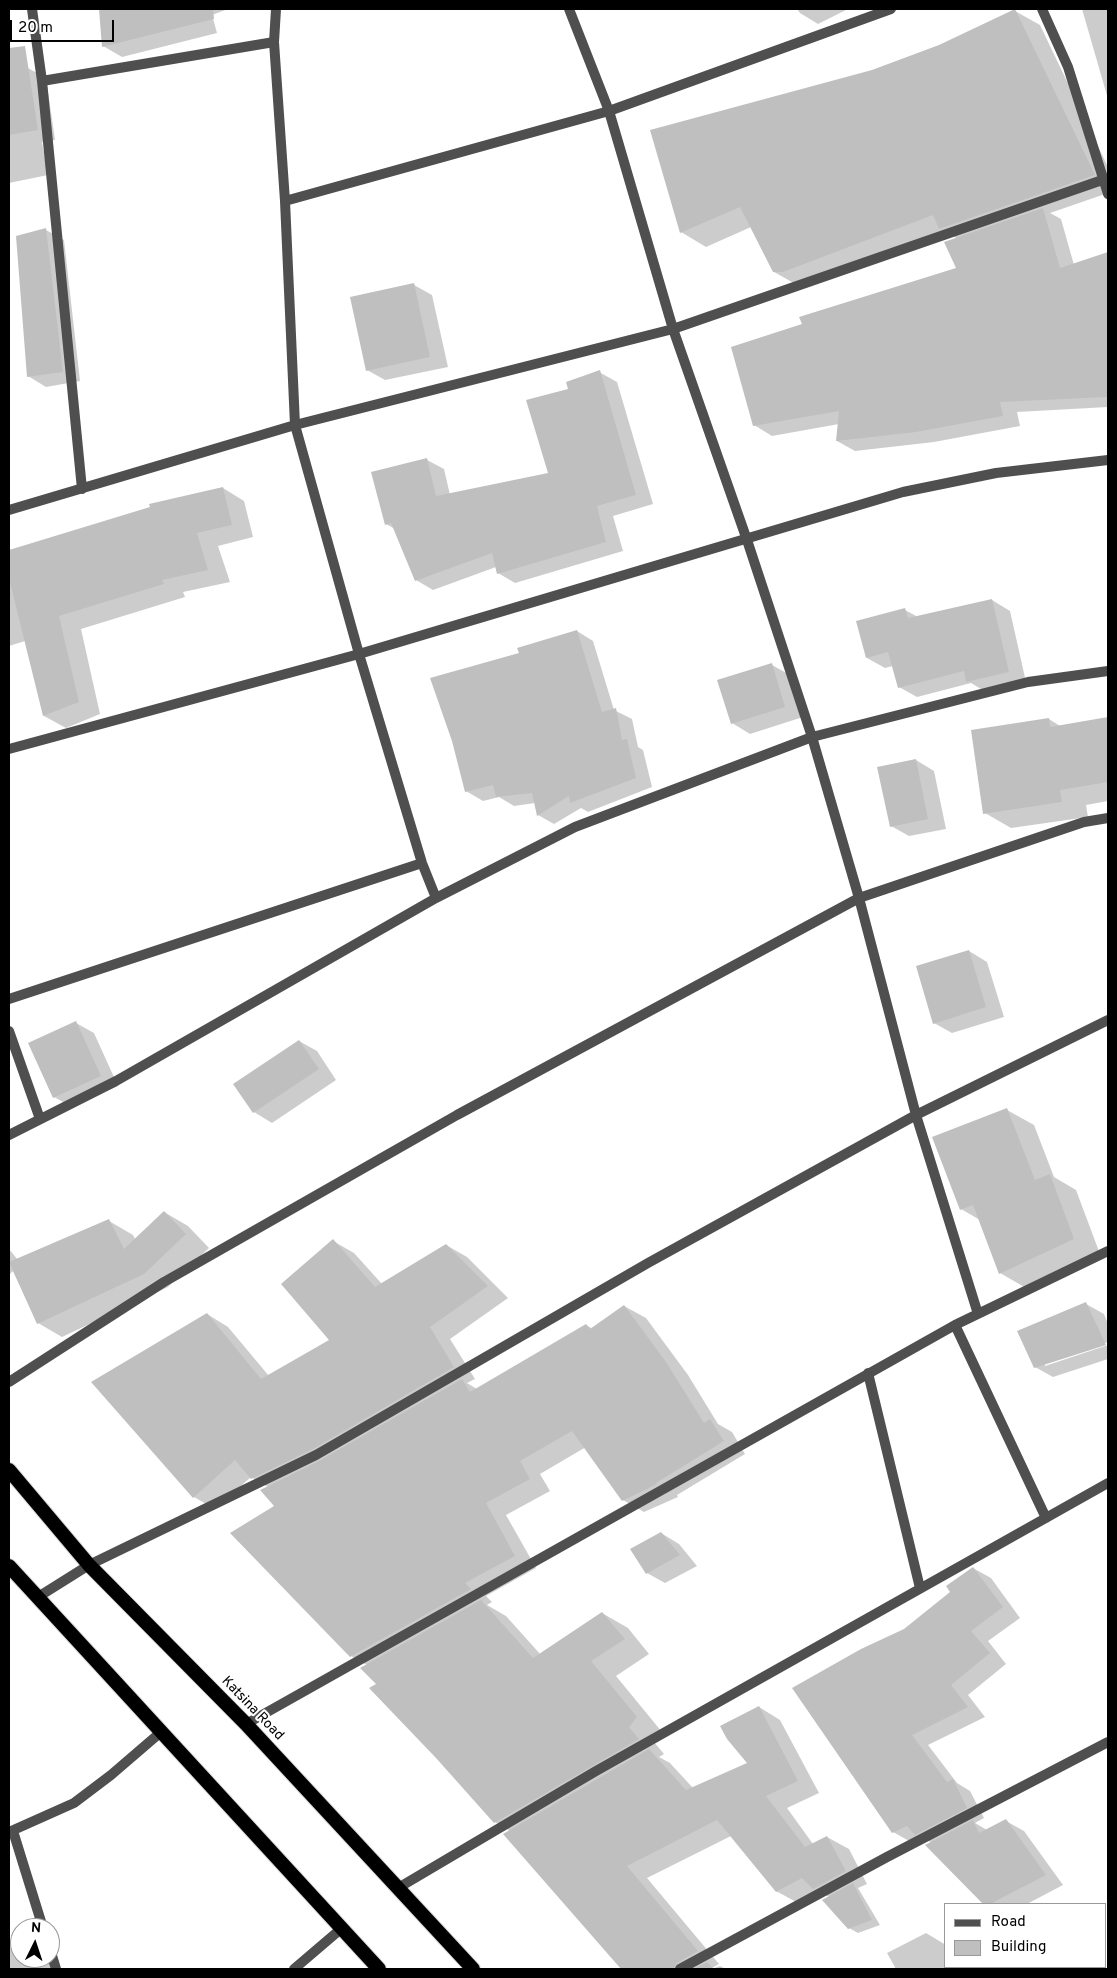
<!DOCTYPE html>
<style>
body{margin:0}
#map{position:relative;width:1117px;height:1978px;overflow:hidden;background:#fff;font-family:Overpass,sans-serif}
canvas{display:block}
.frame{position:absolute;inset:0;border:10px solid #000;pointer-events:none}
.legend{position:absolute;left:944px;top:1903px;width:162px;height:65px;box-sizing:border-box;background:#fff;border:1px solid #999;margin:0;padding:6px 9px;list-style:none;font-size:15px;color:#000}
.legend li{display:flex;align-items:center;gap:10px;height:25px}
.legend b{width:25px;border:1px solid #999}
.north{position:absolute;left:10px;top:1918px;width:50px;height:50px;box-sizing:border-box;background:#fff;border:1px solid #999;border-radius:50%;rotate:4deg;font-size:14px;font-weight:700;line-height:20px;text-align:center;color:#000}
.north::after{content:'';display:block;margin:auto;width:18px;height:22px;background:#000;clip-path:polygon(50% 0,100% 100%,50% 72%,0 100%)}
.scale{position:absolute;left:10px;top:20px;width:104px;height:22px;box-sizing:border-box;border:2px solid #000;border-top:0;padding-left:6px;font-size:15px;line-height:18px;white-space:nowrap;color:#000;-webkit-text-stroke:4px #fff;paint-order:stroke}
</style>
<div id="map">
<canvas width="1117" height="1978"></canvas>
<div class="frame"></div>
<ul class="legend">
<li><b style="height:6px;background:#4f4f4f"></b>Road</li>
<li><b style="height:14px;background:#bfbfbf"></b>Building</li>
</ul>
<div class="north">N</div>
<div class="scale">20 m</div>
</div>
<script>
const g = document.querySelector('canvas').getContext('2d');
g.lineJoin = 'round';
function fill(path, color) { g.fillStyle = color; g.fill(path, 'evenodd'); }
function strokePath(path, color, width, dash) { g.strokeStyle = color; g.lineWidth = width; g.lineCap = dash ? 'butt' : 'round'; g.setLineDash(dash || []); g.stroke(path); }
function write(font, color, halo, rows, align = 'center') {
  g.font = font + ' Overpass,sans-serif'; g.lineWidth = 4; g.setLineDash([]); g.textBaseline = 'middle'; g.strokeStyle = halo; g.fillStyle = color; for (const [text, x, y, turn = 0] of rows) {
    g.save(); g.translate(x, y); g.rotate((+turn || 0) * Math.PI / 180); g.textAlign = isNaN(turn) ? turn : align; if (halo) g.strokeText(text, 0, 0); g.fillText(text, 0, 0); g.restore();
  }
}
fill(new Path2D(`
 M 100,9 L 228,9 L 212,15 L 217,33 L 122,57 L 103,46 Z
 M 797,9 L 848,9 L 818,24 L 800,13 Z
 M 1082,9 L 1108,9 L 1108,99 Z
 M 1015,11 L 1040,25 L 1108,167 L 1108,193 L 1050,213 L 1061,219 L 1074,265 L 1108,253 L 1108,407 L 1017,412 L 1020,426 L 934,442 L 855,451 L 837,441 L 839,424 L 772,436 L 754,425 L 804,325 L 957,269 L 958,239 L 947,233 L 799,286 L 774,272 L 751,227 L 706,247 L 681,232 L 873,71 L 940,46 Z
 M 28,68 L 46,78 L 55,140 L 42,142 L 48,175 L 9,183 L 9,72 Z
 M 46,230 L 64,240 L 80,381 L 46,387 L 28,376 Z
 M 414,285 L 432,295 L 448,367 L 385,380 L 367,370 Z
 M 599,372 L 617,382 L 653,504 L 613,516 L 623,551 L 515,583 L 498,573 L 496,567 L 433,590 L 416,580 L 395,529 L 386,524 L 427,460 L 444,469 L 450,495 L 549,474 L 570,389 Z
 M 223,488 L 244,501 L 253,537 L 218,546 L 230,582 L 183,592 L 185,597 L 81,629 L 100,714 L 66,728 L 44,716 L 25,641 L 9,646 L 9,552 Z
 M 992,600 L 1010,611 L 1026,682 L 986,692 L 971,683 L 917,697 L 899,687 L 893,666 L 885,668 L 867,658 L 905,610 L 918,617 Z
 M 577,631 L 593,641 L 614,710 L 632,719 L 638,747 L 643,750 L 652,787 L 588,812 L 581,808 L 554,824 L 538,815 L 535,803 L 514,806 L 499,797 L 483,801 L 466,791 L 520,654 Z
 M 772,665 L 790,675 L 803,717 L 750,734 L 732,723 Z
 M 1108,718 L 1108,801 L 1086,805 L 1088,817 L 1011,828 L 985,813 L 1049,719 L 1060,726 Z
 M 916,760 L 934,771 L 946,829 L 909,836 L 891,826 Z
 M 969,951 L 987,962 L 1004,1017 L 952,1033 L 934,1023 Z
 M 76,1023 L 94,1033 L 118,1086 L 72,1107 L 54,1097 Z
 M 299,1041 L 317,1051 L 336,1080 L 272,1123 L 254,1112 Z
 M 1007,1110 L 1034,1125 L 1054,1177 L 1076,1190 L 1100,1254 L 1026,1288 L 1000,1273 L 980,1220 L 961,1209 Z
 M 164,1212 L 188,1226 L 209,1248 L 168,1287 L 62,1337 L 38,1323 L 13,1271 L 9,1275 L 9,1249 L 18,1260 L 109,1221 L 133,1235 L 135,1239 Z
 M 333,1241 L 354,1253 L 382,1284 L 446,1245 L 467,1257 L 508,1298 L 450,1339 L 475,1379 L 467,1383 L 477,1389 L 586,1325 L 593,1329 L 624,1306 L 646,1318 L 688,1375 L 718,1424 L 732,1432 L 745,1454 L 677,1495 L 678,1497 L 644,1512 L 623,1500 L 586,1447 L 540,1474 L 550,1491 L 506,1515 L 536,1568 L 486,1596 L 492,1602 L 487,1605 L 506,1616 L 541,1655 L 602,1613 L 628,1628 L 649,1654 L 616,1676 L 662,1732 L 654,1742 L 664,1754 L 659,1757 L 670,1763 L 693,1788 L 749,1763 L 759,1707 L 780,1720 L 819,1793 L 787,1808 L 813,1844 L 827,1837 L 849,1849 L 867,1884 L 858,1888 L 880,1925 L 858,1933 L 849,1928 L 829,1897 L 820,1892 L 798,1903 L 776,1891 L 731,1836 L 647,1878 L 719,1964 L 712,1968 L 712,1969 L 626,1969 L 618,1964 L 510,1831 L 495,1822 L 378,1684 L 367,1665 L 351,1656 L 232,1533 L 276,1506 L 268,1487 L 251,1477 L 215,1509 L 194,1497 L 207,1314 L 228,1327 L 269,1376 L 331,1340 Z
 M 1086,1304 L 1104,1314 L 1108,1324 L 1108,1342 L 1045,1363 L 1045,1366 L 1108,1345 L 1108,1359 L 1053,1377 L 1035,1367 Z
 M 661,1533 L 679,1544 L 697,1566 L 665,1583 L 647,1573 Z
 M 973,1568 L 991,1578 L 1020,1618 L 988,1641 L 1006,1664 L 968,1695 L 985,1717 L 928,1745 L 957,1783 L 970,1791 L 984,1818 L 975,1823 L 987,1830 L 1006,1821 L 1024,1831 L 1063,1885 L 1027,1904 L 984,1904 L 927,1845 L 932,1843 L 922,1837 L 911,1842 L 893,1832 L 904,1630 L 952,1592 Z
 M 926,1933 L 946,1945 L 946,1967 L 958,1967 L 960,1969 L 896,1969 L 887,1953 Z
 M 20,1945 L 20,1958 L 50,1958 L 57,1969 L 9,1969 L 9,1948 Z
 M 720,1966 L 726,1969 L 712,1969 Z`), '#0003');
fill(new Path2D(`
 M 99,9 L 213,9 L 214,19 L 102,47 Z
 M 1015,9 L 1095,175 L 939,229 L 933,215 L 783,272 L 773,272 L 740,207 L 680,233 L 650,130 L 872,70 L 939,45 Z
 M 25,46 L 38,130 L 9,135 L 9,48 Z
 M 1043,208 L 1060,268 L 1108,252 L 1108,397 L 1000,402 L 1003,416 L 916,432 L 836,441 L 839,411 L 753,426 L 731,347 L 802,324 L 799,317 L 956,268 L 944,242 Z
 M 46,228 L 63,372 L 27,377 L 16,236 Z
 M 414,283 L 430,357 L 366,371 L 350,297 Z
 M 600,370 L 636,495 L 597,506 L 606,542 L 497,574 L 492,553 L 415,581 L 391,523 L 385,525 L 371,472 L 427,458 L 436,496 L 548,473 L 526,400 L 568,389 L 566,382 Z
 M 223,487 L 232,525 L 197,533 L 208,570 L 162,580 L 164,584 L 59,616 L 79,702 L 43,716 L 9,578 L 9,550 L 150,507 L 149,504 Z
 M 992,599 L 1009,672 L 966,682 L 964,671 L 898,688 L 888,652 L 866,658 L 856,621 L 905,608 L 908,618 Z
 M 577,630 L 602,712 L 616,708 L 622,740 L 627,739 L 636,778 L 570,803 L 569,796 L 537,816 L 532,793 L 496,797 L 493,785 L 465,792 L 452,741 L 430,678 L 519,653 L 517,648 Z
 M 772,663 L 785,707 L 731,724 L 717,680 Z
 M 1108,717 L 1108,782 L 1060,790 L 1062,802 L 983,814 L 971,730 L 1049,718 L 1050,727 Z
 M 916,759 L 928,819 L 890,827 L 877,767 Z
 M 969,950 L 986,1007 L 933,1024 L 916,966 Z
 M 76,1021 L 101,1076 L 53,1098 L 28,1043 Z
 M 299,1040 L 319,1069 L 253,1113 L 233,1084 Z
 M 1007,1108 L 1035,1180 L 1050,1174 L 1074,1239 L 999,1274 L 973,1205 L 960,1210 L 932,1137 Z
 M 164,1211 L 186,1234 L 144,1274 L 37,1324 L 9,1262 L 109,1219 L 124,1249 Z
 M 333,1239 L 375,1287 L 446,1244 L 488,1286 L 430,1327 L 454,1367 L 313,1449 L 251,1479 L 235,1460 L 193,1498 L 91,1382 L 207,1313 L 261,1379 L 329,1340 L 281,1284 Z
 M 1086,1302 L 1106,1345 L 1034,1368 L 1017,1331 Z
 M 624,1305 L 666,1362 L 704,1423 L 710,1419 L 724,1441 L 656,1483 L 657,1484 L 622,1501 L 572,1431 L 520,1461 L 530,1479 L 486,1503 L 515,1556 L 465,1583 L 471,1589 L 350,1657 L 230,1533 L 274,1506 L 260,1490 L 319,1461 L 462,1379 L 470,1392 L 586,1324 L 590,1329 Z
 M 661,1532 L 680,1555 L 646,1574 L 630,1549 Z
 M 973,1567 L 1003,1607 L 971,1631 L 990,1653 L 951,1685 L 968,1707 L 912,1735 L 947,1782 L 953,1779 L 967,1808 L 915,1835 L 907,1826 L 892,1833 L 792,1688 L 861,1649 L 904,1629 L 950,1592 L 946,1586 Z
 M 481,1600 L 533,1658 L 602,1612 L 625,1639 L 591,1661 L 637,1717 L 629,1727 L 639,1739 L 494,1823 L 436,1758 L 369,1688 L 376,1684 L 360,1668 Z
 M 759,1706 L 798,1781 L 766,1796 L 805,1847 L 827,1836 L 846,1871 L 813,1889 L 802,1878 L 776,1892 L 717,1820 L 627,1866 L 698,1951 L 677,1963 L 673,1969 L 621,1969 L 503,1834 L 649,1749 L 686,1790 L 747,1763 L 727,1739 L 720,1726 Z
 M 1006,1819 L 1046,1875 L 990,1904 L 983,1904 L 925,1845 L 973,1820 L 979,1833 Z
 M 853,1883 L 872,1920 L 848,1929 L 822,1900 Z
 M 707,1962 L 714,1969 L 694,1969 Z`), '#bfbfbf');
const trunk = new Path2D(`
 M 9,1470 L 89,1565 L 246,1724 L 473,1969
 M 9,1566 L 379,1969`);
strokePath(trunk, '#dbdbdb', 16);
strokePath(new Path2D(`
 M 32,9 L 42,81 L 82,489
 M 276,9 L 274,42 L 285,201 L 295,425 L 359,654 L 422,863 L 436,898
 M 569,9 L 609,111 L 673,329 L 747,540 L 812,737 L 859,898 L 916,1115 L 978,1314
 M 1042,9 L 1068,67 L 1108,194
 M 42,81 L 274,42
 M 285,201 L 609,111 L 891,9
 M 9,510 L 295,425 L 673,329 L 1108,178
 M 9,749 L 359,654 L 903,492 L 996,473 L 1108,460
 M 9,999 L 422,863
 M 9,1031 L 40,1119
 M 9,1135 L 116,1081 L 436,898 L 575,827 L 812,737 L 1028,682 L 1108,671
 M 955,1325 L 1046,1518
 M 868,1373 L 920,1588
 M 9,1382 L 164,1282 L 457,1115 L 859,898 L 1084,822 L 1108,818
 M 38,1597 L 89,1565 L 316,1455 L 648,1263 L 916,1115 L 1108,1020
 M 246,1724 L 955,1325 L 1108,1251
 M 13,1831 L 43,1928
 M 9,1832 L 74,1803 L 111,1775 L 161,1732
 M 398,1888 L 596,1771 L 1108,1483
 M 50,1949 L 56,1969
 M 294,1969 L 342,1928
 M 680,1969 L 887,1857 L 1108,1742`), '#4f4f4f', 10);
strokePath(trunk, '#000', 14);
write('14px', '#000', '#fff', [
 ["Katsina Road",252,1709,46]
]);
</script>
